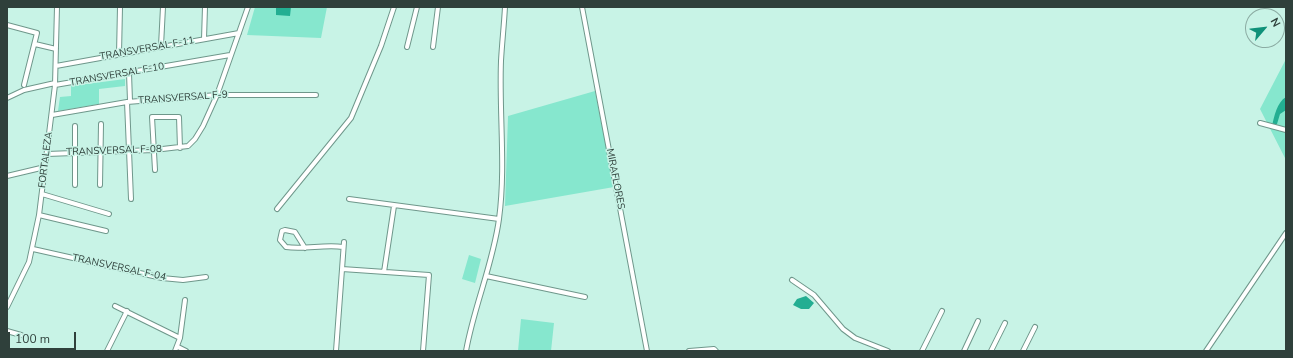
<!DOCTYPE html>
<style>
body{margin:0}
#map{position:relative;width:1293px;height:358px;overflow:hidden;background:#c8f3e6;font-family:"Nunito Sans",sans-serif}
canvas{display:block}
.frame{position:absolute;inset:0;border:8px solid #2f403b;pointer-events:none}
.north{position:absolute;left:1245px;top:8px;width:40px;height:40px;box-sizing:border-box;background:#c8f3e6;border:1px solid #8baba2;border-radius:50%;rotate:62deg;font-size:11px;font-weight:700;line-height:16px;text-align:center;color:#2f403b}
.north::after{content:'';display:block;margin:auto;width:14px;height:18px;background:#0f9179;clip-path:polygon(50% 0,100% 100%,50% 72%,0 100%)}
.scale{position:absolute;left:8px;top:332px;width:68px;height:18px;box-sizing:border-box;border:2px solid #2f403b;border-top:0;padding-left:5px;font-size:12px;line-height:14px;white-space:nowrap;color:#2f403b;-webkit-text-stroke:3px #c8f3e6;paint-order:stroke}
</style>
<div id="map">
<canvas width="1293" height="358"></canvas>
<div class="frame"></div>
<div class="north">N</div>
<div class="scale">100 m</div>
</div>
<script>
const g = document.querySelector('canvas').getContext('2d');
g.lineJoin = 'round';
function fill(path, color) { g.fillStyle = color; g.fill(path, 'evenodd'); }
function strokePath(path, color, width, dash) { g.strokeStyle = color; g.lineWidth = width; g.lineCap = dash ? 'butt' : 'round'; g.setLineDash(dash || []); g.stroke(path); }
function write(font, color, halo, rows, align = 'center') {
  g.font = font + ' "Nunito Sans",sans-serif'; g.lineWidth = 3; g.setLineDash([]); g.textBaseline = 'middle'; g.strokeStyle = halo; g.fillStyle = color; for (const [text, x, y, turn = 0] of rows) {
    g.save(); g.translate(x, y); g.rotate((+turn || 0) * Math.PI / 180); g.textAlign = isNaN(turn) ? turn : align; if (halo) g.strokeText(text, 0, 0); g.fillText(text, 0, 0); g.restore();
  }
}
fill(new Path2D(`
 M 255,7 L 327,7 L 321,38 L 247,35 Z
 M 1286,59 L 1286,160 L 1260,109 Z
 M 125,79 L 125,86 L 99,89 L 99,104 L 58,111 L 60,97 L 71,96 L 71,86 Z
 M 595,91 L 614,187 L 505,206 L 508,116 Z
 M 469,255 L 481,259 L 475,283 L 462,279 Z
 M 521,319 L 554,323 L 551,351 L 518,351 Z`), '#86e7ce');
fill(new Path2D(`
 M 283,7 L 291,7 L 290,16 L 276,15 L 276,8 Z
 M 1286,97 L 1286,110 L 1280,114 L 1277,124 L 1272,126 C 1274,117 1277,102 1286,97 Z
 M 806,296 L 814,303 L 809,309 L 801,309 L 793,305 L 797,299 Z`), '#23ae92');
const street = new Path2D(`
 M 582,7 L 647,351
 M 7,25 L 37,33 L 24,85
 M 204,39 L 205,7
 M 35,44 L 56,49
 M 161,46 L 163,7
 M 407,47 L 417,7
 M 433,47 L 438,7
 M 119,54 L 120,7
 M 56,66 L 239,33
 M 129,73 L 130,101
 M 7,98 L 24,90 L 55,83 L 55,85 L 230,55
 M 127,102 L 131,199
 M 52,115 L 127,102 L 217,95 L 316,95
 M 1260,123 L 1286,130
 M 47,154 L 154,150 L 188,146 L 195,139 L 203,126 L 217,95 L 248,7
 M 155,170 L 152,117 L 179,117 L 180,148
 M 7,176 L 45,167
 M 75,185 L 75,126
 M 100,185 L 101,124
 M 42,194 L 109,214
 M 349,199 L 499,219
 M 277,209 L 351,118 L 381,46 L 394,7
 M 39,215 L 106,231
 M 305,248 L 295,232 L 285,230 L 282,231 L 280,240 L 286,247 C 305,250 324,244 343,247
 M 33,249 L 162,278 L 183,280 L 206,277
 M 342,269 L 429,275 L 423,351
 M 384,272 L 394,206
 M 486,276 L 585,297
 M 792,280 L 814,295 L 843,329 L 855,338 L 888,351
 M 115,306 L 180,338
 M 7,307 L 29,262 L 39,215 L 55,85 L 57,7
 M 7,331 L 21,335
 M 178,347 L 186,351
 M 107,351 L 127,311
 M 175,351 L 180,338 L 185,300
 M 336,351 L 344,242
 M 466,351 C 474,306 493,264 499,219 C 506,167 499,114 501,61 C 502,43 504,25 505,7
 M 689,351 L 714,349 L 716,351
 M 922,351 L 942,311
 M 964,351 L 978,321
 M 991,351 L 1005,323
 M 1023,351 L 1035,327
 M 1206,351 L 1286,233`);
strokePath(street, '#6f978b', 6);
strokePath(street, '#fff', 4);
write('10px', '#2f403b', '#c8f3e6', [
 ["TRANSVERSAL F-11",147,49,-10],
 ["TRANSVERSAL F-10",117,75,-10],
 ["TRANSVERSAL F-9",183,98,-4],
 ["TRANSVERSAL F-08",114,151,-2],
 ["FORTALEZA",46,160,-83],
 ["MIRAFLORES",615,179,79],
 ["TRANSVERSAL F-04",119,268,12]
]);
</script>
